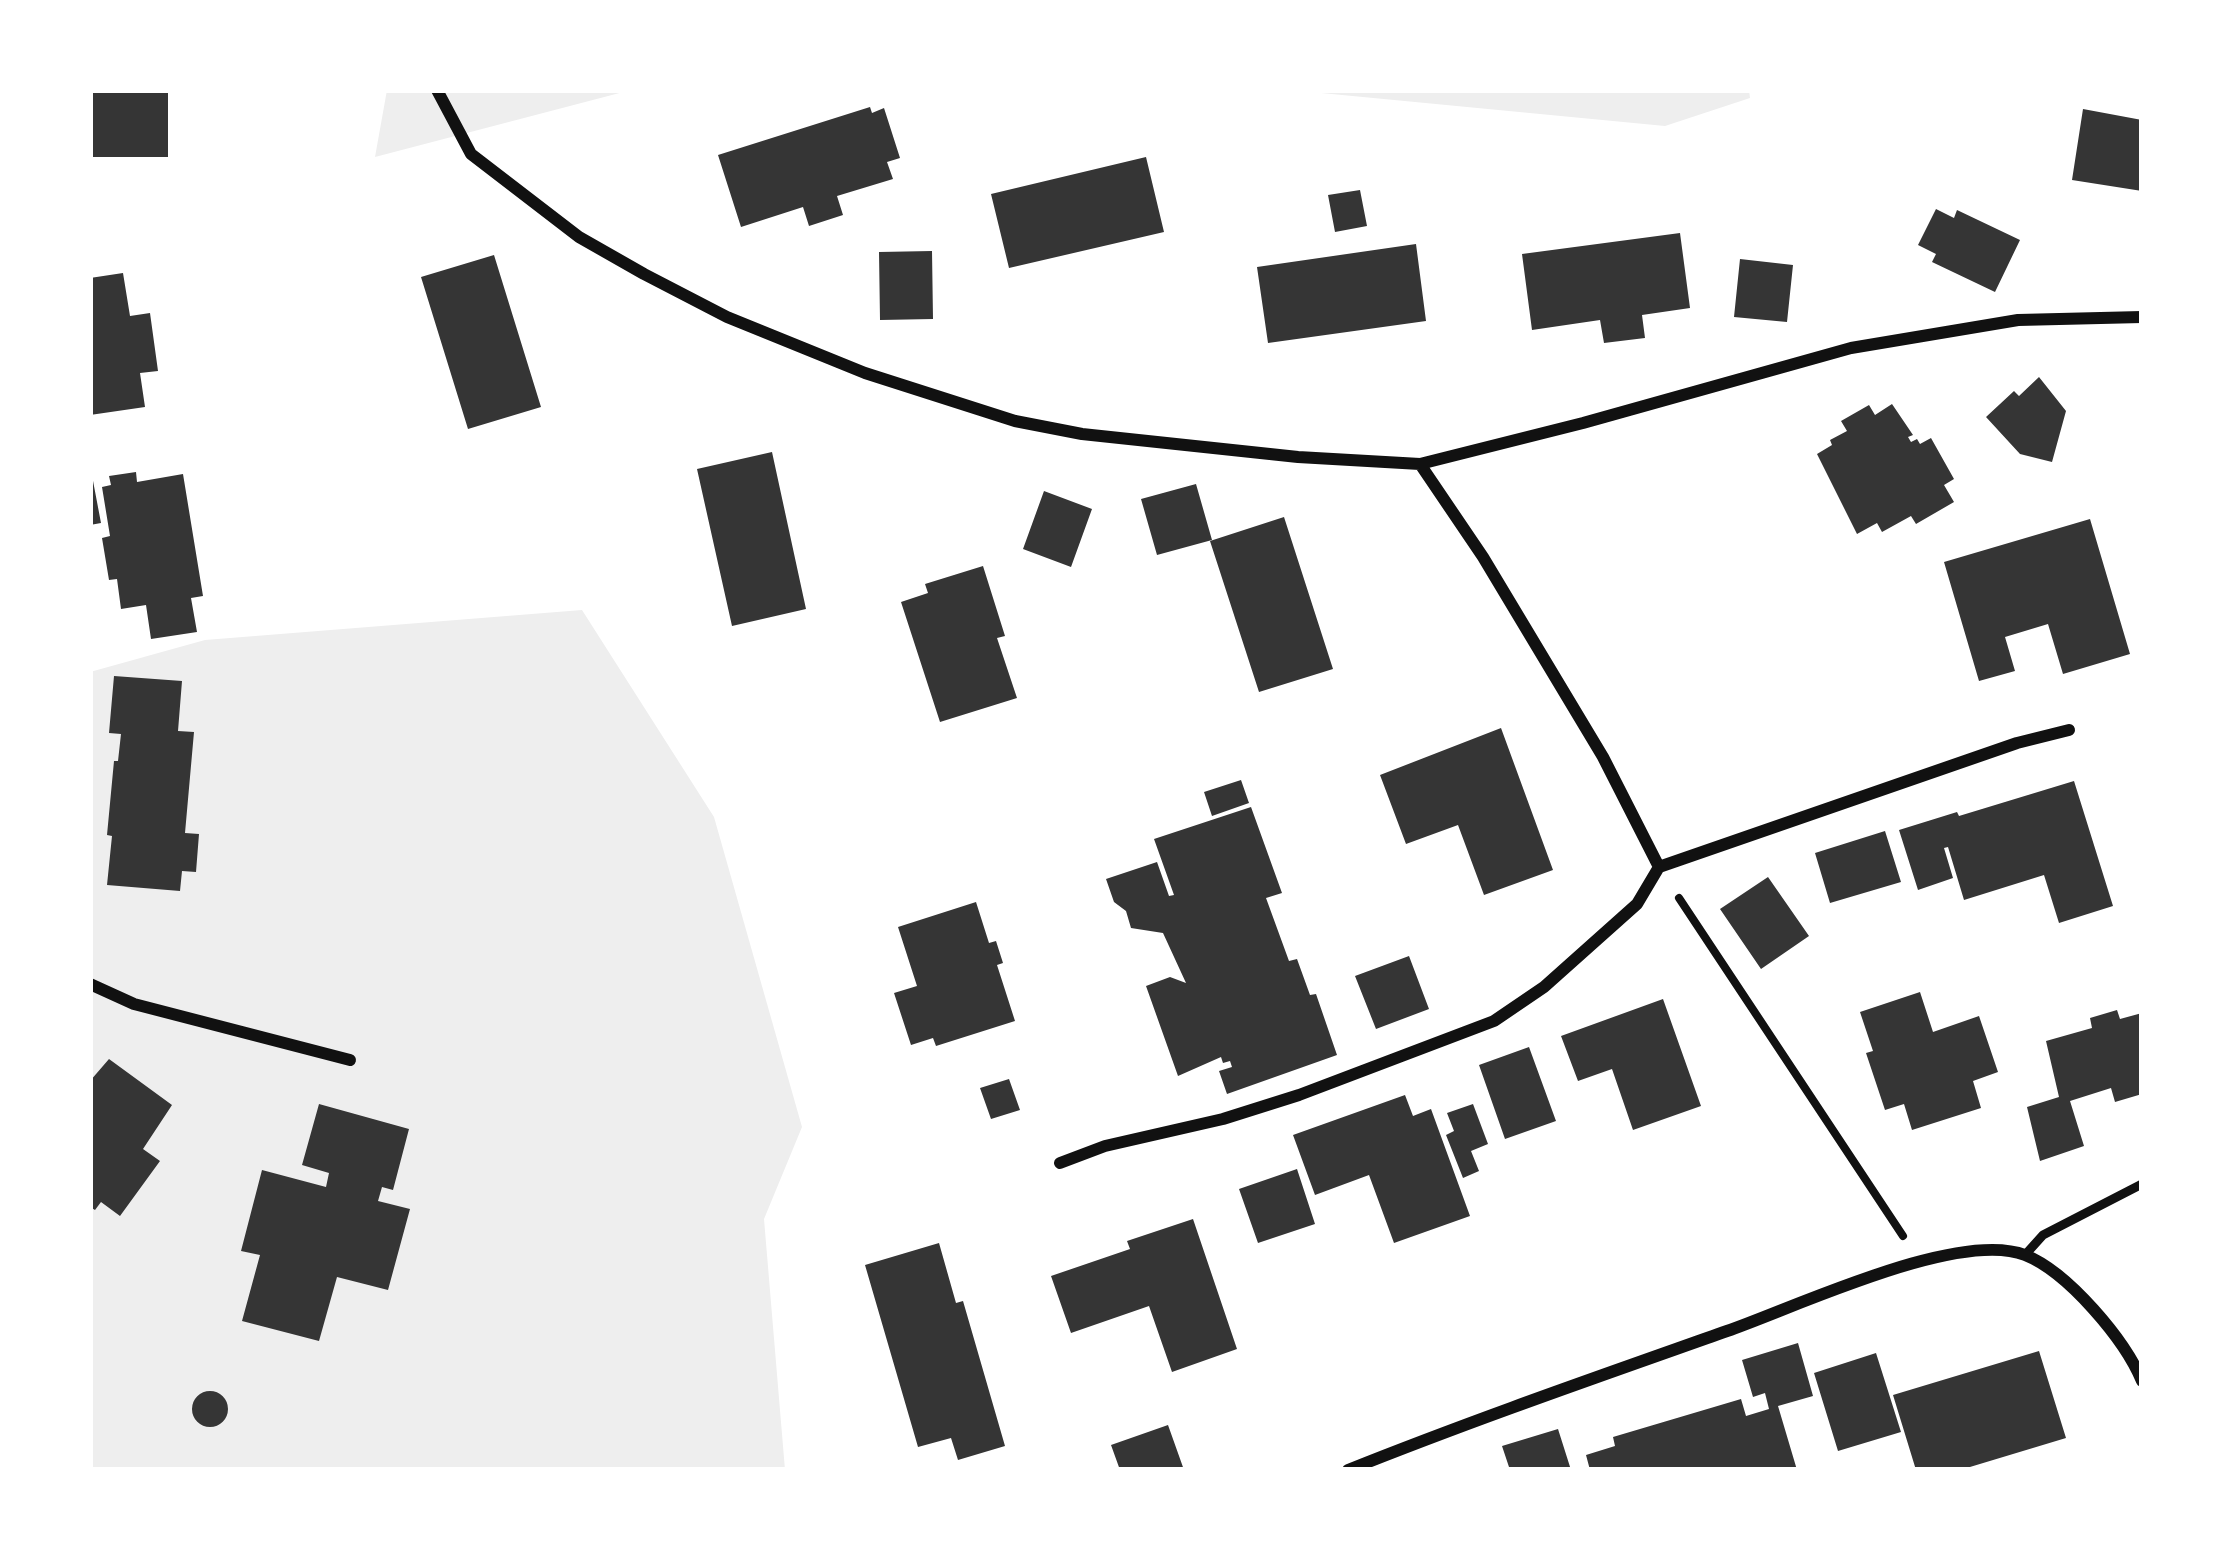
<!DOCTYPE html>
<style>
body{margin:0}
#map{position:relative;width:2232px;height:1560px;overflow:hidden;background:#fff;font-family:Montserrat,sans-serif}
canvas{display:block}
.frame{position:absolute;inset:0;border:93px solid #fff;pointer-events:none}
</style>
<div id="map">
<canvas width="2232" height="1560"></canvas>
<div class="frame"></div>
</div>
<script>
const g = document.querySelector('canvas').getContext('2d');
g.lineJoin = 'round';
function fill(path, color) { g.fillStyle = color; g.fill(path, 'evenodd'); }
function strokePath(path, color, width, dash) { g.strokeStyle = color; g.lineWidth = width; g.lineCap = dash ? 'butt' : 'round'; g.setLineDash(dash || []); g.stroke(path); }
fill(new Path2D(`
 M 387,90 L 631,90 L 375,157 Z
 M 1290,90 L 1749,90 L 1750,98 L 1665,126 Z
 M 582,610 L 714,817 L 802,1127 L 764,1219 L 785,1470 L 90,1470 L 90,672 L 205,640 Z`), '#eee');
fill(new Path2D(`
 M 90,90 L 168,90 L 168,157 L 90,157 Z
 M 870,107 L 872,113 L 884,108 L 900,158 L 887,162 L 893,179 L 837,196 L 843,215 L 809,226 L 803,207 L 741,227 L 718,155 Z
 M 2083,109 L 2142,120 L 2142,191 L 2072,180 Z
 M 1146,157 L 1164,232 L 1009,268 L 991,194 Z
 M 1360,190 L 1367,226 L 1335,232 L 1328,195 Z
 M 1936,209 L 1954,218 L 1957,210 L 2020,240 L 1995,292 L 1932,262 L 1936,254 L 1918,245 Z
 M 1680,233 L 1690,308 L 1642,315 L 1645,338 L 1604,343 L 1600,320 L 1532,330 L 1522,254 Z
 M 1416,244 L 1426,321 L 1268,343 L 1257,267 Z
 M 932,251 L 933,319 L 880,320 L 879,252 Z
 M 494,255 L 541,407 L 468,429 L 421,277 Z
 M 1740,259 L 1793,265 L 1787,322 L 1734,317 Z
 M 123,273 L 130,316 L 150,313 L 158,371 L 140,373 L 145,407 L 90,415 L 90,278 Z
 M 2039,377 L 2066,411 L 2052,462 L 2020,454 L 1986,417 L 2014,391 L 2019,396 Z
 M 1892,404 L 1913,435 L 1908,437 L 1911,442 L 1917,439 L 1920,444 L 1931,438 L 1954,479 L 1944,485 L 1954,502 L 1916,524 L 1911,516 L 1882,532 L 1877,523 L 1857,534 L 1817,454 L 1832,445 L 1830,440 L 1847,431 L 1841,421 L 1869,405 L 1875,415 Z
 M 772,452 L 806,609 L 732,626 L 697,469 Z
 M 90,465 L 101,523 L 90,525 Z
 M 136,472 L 137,482 L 183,474 L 203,596 L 191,598 L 197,632 L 151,639 L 146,605 L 121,609 L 117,579 L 109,580 L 102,538 L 110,536 L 102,487 L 111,485 L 109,476 Z
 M 1196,484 L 1212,540 L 1157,555 L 1141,499 Z
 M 1044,491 L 1092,509 L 1071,567 L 1023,549 Z
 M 1284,517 L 1333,669 L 1259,692 L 1210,541 Z
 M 2090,519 L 2130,654 L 2063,674 L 2048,624 L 2005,637 L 2015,671 L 1979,681 L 1944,562 Z
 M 983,566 L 1005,636 L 997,638 L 1017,698 L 940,722 L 901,602 L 928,593 L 925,584 Z
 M 114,676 L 182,681 L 178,731 L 194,732 L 185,833 L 199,834 L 196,872 L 182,871 L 180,891 L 107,885 L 112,836 L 107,835 L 114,761 L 118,761 L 121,734 L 109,733 Z
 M 1501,728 L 1553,870 L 1484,895 L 1458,825 L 1406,844 L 1380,775 Z
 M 1241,780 L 1249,803 L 1212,816 L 1204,792 Z
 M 2074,781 L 2113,906 L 2059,923 L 2044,875 L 1964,900 L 1948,847 L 1944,848 L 1953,878 L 1918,890 L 1899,830 L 1957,812 L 1959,816 Z
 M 1251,807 L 1282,893 L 1266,898 L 1289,961 L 1297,959 L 1310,995 L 1316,994 L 1337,1055 L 1227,1094 L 1219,1071 L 1232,1067 L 1230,1061 L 1223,1063 L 1221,1057 L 1178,1076 L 1146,986 L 1170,977 L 1186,983 L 1163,933 L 1131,928 L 1126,911 L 1114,902 L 1106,879 L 1157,862 L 1169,896 L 1174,895 L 1154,839 Z
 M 1885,831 L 1901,882 L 1830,903 L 1815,853 Z
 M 1768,877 L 1809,936 L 1761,969 L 1720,909 Z
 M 976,902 L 989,943 L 996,941 L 1003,963 L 997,965 L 1015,1021 L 936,1046 L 933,1038 L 911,1045 L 894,993 L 917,986 L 898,927 Z
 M 1409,956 L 1429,1009 L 1376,1029 L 1355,976 Z
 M 1920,992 L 1933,1032 L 1979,1016 L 1998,1072 L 1973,1081 L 1981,1108 L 1912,1130 L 1904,1104 L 1885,1110 L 1866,1053 L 1873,1051 L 1860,1012 Z
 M 1663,999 L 1701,1106 L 1633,1130 L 1612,1069 L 1578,1081 L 1561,1036 Z
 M 2117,1010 L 2120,1019 L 2142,1013 L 2142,1094 L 2115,1102 L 2111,1088 L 2070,1101 L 2084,1146 L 2040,1161 L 2027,1107 L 2059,1097 L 2046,1041 L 2092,1028 L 2090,1018 Z
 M 1529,1047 L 1556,1121 L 1505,1139 L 1479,1065 Z
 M 109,1059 L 172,1105 L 143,1149 L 160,1161 L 120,1216 L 101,1202 L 95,1210 L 90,1207 L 90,1081 Z
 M 1009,1079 L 1020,1110 L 991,1119 L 980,1088 Z
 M 1405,1095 L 1413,1116 L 1431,1109 L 1470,1216 L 1394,1243 L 1369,1175 L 1315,1195 L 1293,1135 Z
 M 319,1104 L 409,1129 L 393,1190 L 382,1187 L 378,1201 L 410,1209 L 388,1290 L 337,1277 L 319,1341 L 242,1321 L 260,1255 L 241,1251 L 262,1170 L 326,1187 L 329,1173 L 302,1165 Z
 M 1473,1104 L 1488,1144 L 1471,1151 L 1479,1171 L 1463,1178 L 1446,1135 L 1454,1131 L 1447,1113 Z
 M 1297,1169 L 1315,1224 L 1258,1243 L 1239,1189 Z
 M 1193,1219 L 1237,1349 L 1172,1372 L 1149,1306 L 1071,1333 L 1051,1276 L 1130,1249 L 1127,1241 Z
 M 939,1243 L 956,1303 L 963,1301 L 1005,1446 L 958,1460 L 951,1438 L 918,1447 L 865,1265 Z
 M 1798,1343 L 1813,1396 L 1778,1406 L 1797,1470 L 1590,1470 L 1586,1455 L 1615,1446 L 1613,1437 L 1741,1399 L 1746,1416 L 1769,1409 L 1765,1393 L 1753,1397 L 1742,1360 Z
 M 2039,1351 L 2066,1438 L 1960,1470 L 1916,1470 L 1893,1395 Z
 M 1876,1353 L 1901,1432 L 1838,1451 L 1814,1373 Z
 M192 1409a18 18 0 1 1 36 0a18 18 0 1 1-36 0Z
 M 1168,1425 L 1184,1470 L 1120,1470 L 1111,1445 Z
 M 1558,1429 L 1571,1470 L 1510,1470 L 1502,1446 Z`), '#353535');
strokePath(new Path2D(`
 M 1679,898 L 1903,1236`), '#111', 8);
strokePath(new Path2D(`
 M 2025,1255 L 2043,1235 L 2142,1184`), '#111', 9);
strokePath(new Path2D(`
 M 437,90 L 471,154 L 579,237 L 644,274 L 727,317 L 865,373 L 1015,421 L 1082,434 L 1298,457 L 1420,464 L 1583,423 L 1851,348 L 2018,320 L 2142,317
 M 1659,867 L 2017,743 L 2069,730
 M 90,984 L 134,1004 L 350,1060
 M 1060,1163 L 1105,1146 L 1223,1119 L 1299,1095 L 1494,1021 L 1544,987 L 1637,904 L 1659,867 L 1603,757 L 1483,557 L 1420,464
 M 1348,1470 C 1473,1420 1600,1376 1727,1331 C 1794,1308 1958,1229 2025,1255 C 2068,1272 2125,1340 2142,1381`), '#111', 12);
</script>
